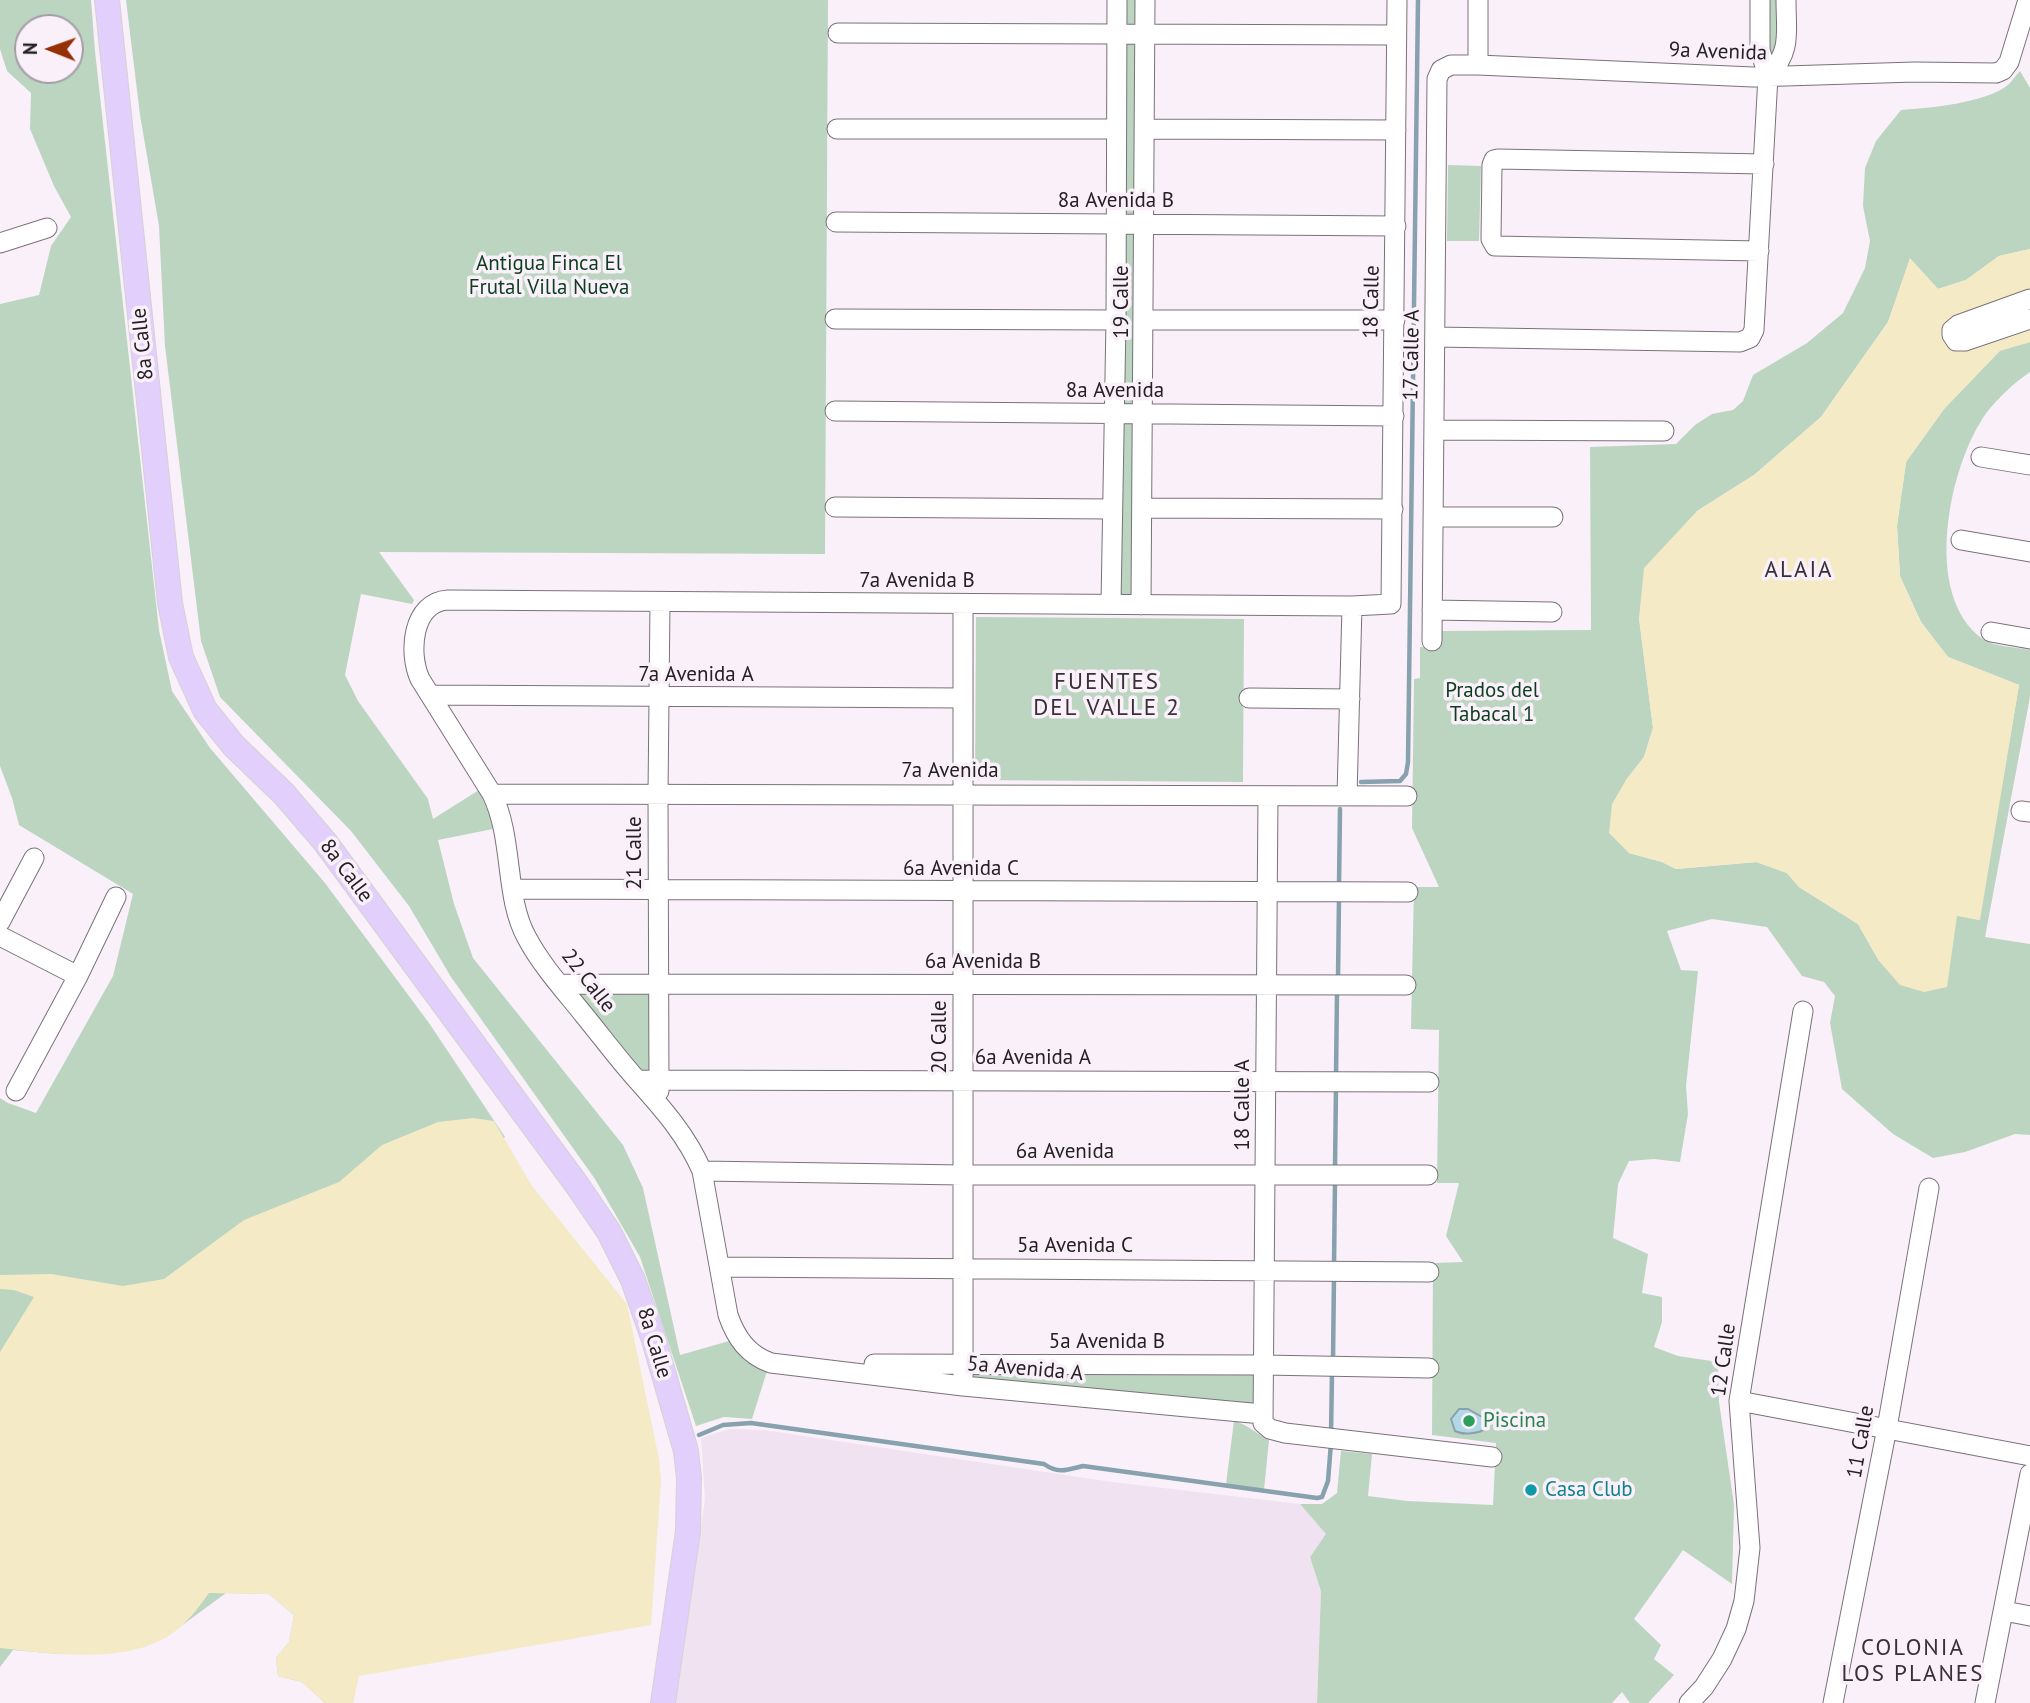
<!DOCTYPE html>
<style>
body{margin:0}
#map{position:relative;width:2030px;height:1703px;overflow:hidden;background:#faf0f9;font-family:"PT Sans",sans-serif}
canvas{display:block}
.north{position:absolute;left:14px;top:14px;width:70px;height:70px;box-sizing:border-box;background:#faf0f9;border:2px solid #a49da4;border-radius:50%;rotate:271deg;font-size:19px;font-weight:700;line-height:28px;text-align:center;color:#242124}
.north::after{content:'';display:block;margin:auto;width:24px;height:32px;background:#963005;clip-path:polygon(50% 0,100% 100%,50% 72%,0 100%)}
</style>
<div id="map">
<canvas width="2030" height="1703"></canvas>
<div class="north">N</div>
</div>
<script>
const g = document.querySelector('canvas').getContext('2d');
g.lineJoin = 'round';
function fill(path, color) { g.fillStyle = color; g.fill(path, 'evenodd'); }
function strokePath(path, color, width, dash) { g.strokeStyle = color; g.lineWidth = width; g.lineCap = dash ? 'butt' : 'round'; g.setLineDash(dash || []); g.stroke(path); }
function write(font, color, halo, rows, align = 'center') {
  g.font = font + ' "PT Sans",sans-serif'; g.lineWidth = 7; g.setLineDash([]); g.textBaseline = 'middle'; g.strokeStyle = halo; g.fillStyle = color; for (const [text, x, y, turn = 0] of rows) {
    g.save(); g.translate(x, y); g.rotate((+turn || 0) * Math.PI / 180); g.textAlign = isNaN(turn) ? turn : align; if (halo) g.strokeText(text, 0, 0); g.fillText(text, 0, 0); g.restore();
  }
}
fill(new Path2D(`
 M 729,1429 L 764,1430 L 1112,1482 L 1300,1504 L 1327,1534 L 1310,1557 L 1321,1591 L 1317,1703 L 676,1703 L 705,1499 L 701,1438 Z`), '#f1e2f1');
fill(new Path2D(`
 M 0,0 L 91,0 L 95,51 L 159,630 L 172,691 L 210,748 L 325,883 L 429,1023 L 505,1137 L 422,1214 L 353,1703 L 325,1703 L 302,1682 L 278,1676 L 276,1658 L 289,1642 L 294,1615 L 269,1594 L 226,1593 L 173,1632 L 144,1647 L 58,1654 L 13,1650 L 0,1667 L 0,1098 L 8,1103 L 36,1113 L 113,976 L 133,894 L 19,825 L 12,798 L 0,766 L 0,304 L 39,295 L 51,246 L 71,217 L 54,186 L 30,129 L 31,93 L 7,71 L 0,49 ZM 28,28 L 70,28 L 70,70 L 28,70 Z
 M 126,0 L 828,0 L 825,554 L 379,552 L 414,600 L 412,604 L 361,594 L 345,675 L 358,701 L 428,799 L 433,819 L 479,790 L 488,808 L 493,829 L 438,840 L 454,904 L 473,958 L 623,1145 L 643,1188 L 680,1355 L 729,1341 L 746,1360 L 767,1371 L 752,1419 L 724,1417 L 696,1426 L 640,1257 L 595,1179 L 451,977 L 409,906 L 351,831 L 220,697 L 201,641 L 165,346 L 159,226 L 140,115 Z
 M 1117,0 L 1145,0 L 1141,605 L 1111,604 Z
 M 1768,0 L 1780,0 L 1779,57 L 1768,57 Z
 M 2020,71 L 2030,88 L 2030,249 L 1999,256 L 1966,280 L 1938,289 L 1910,259 L 1888,322 L 1821,417 L 1754,475 L 1697,511 L 1639,618 L 1653,728 L 1644,757 L 1626,780 L 1629,853 L 1662,862 L 1676,869 L 1757,862 L 1787,873 L 1799,887 L 1858,924 L 1879,961 L 1957,915 L 1979,920 L 2019,685 L 1948,657 L 1921,622 L 1900,576 L 1897,526 L 1906,462 L 1944,409 L 2000,350 L 2030,342 L 2030,372 C 2014,383 1999,397 1987,412 C 1949,464 1921,596 1983,639 C 1994,647 2017,647 2030,650 L 2030,697 L 1985,937 L 2030,944 L 2030,1135 L 2015,1134 L 1965,1152 L 1933,1158 L 1893,1134 L 1842,1089 L 1830,1023 L 1835,996 L 1824,982 L 1802,976 L 1767,927 L 1712,919 L 1667,931 L 1681,970 L 1698,971 L 1686,1086 L 1688,1114 L 1680,1162 L 1654,1159 L 1629,1161 L 1618,1184 L 1613,1238 L 1648,1254 L 1642,1293 L 1662,1297 L 1662,1322 L 1654,1347 L 1678,1356 L 1718,1362 L 1719,1402 L 1734,1505 L 1732,1584 L 1683,1550 L 1634,1619 L 1661,1645 L 1654,1659 L 1674,1675 L 1648,1703 L 1630,1703 L 1622,1692 L 1612,1703 L 1317,1703 L 1321,1591 L 1310,1557 L 1326,1534 L 1300,1504 L 1322,1504 L 1337,1493 L 1341,1451 L 1372,1454 L 1368,1496 L 1407,1501 L 1493,1505 L 1496,1443 L 1432,1435 L 1433,1263 L 1463,1262 L 1446,1236 L 1459,1183 L 1437,1183 L 1439,1030 L 1411,1029 L 1414,887 L 1439,887 L 1412,828 L 1414,679 L 1420,678 L 1420,647 L 1440,647 L 1441,631 L 1591,630 L 1590,447 L 1676,444 L 1695,425 L 1712,414 L 1733,410 L 1743,401 L 1753,375 L 1807,343 L 1843,313 L 1865,268 L 1870,241 L 1863,206 L 1865,168 L 1876,141 L 1901,110 C 1928,108 1988,103 2009,84 C 2013,80 2016,75 2020,71 Z
 M 1448,165 L 1481,166 L 1479,241 L 1447,241 Z
 M 976,617 L 1244,619 L 1243,782 L 975,780 Z
 M 559,984 L 658,986 L 659,1080 L 637,1080 Z
 M 963,1365 L 1263,1365 L 1262,1414 L 963,1386 Z
 M 1234,1421 C 1247,1424 1257,1434 1269,1440 L 1264,1490 L 1226,1484 Z`), '#bcd5c1');
fill(new Path2D(`
 M 2030,249 L 2030,342 L 2000,351 L 1944,409 L 1906,462 L 1897,526 L 1900,576 L 1921,623 L 1948,657 L 2019,685 L 1980,920 L 1957,916 L 1947,987 L 1924,992 L 1900,985 L 1879,961 L 1858,924 L 1799,887 L 1787,873 L 1756,862 L 1676,869 L 1662,862 L 1629,853 L 1609,833 L 1612,804 L 1626,780 L 1644,757 L 1653,728 L 1639,618 L 1644,568 L 1697,511 L 1754,475 L 1821,417 L 1888,322 L 1910,258 L 1938,289 L 1966,280 L 1999,256 Z
 M 473,1118 L 494,1121 L 532,1186 L 627,1304 L 659,1459 L 661,1481 L 651,1625 L 359,1676 L 353,1703 L 325,1703 L 302,1682 L 278,1676 L 276,1658 L 289,1642 L 294,1615 L 269,1594 L 209,1593 C 199,1607 188,1622 173,1633 C 127,1665 53,1654 0,1648 L 0,1352 L 34,1297 L 14,1290 L 0,1289 L 0,1275 L 51,1274 L 123,1286 L 164,1279 L 244,1220 L 339,1182 L 382,1145 L 438,1122 Z`), '#f4eac5');
const water = new Path2D(`
 M 1459,1409 L 1468,1409 L 1484,1418 L 1486,1428 C 1480,1434 1463,1435 1455,1431 L 1451,1419 Z`);
fill(water, '#b2d8e8');
strokePath(water, '#87a1ad', 2);
strokePath(new Path2D(`
 M 1361,782 L 1400,781 L 1406,774 L 1408,762 L 1418,0
 M 1339,885 L 1340,809
 M 1338,979 L 1339,897
 M 1336,1077 L 1337,992
 M 1335,1168 L 1336,1086
 M 1334,1266 L 1335,1181
 M 1333,1361 L 1334,1275
 M 1331,1434 L 1332,1373
 M 699,1435 L 723,1425 L 751,1423 L 1044,1464 C 1058,1474 1067,1470 1083,1466 L 1317,1498 L 1322,1497 L 1328,1481 L 1331,1443`), '#87a1ad', 4.5);
const minor = new Path2D(`
 M 1478,0 L 1478,65
 M 838,33 L 1396,35
 M 1768,76 C 1792,51 1786,33 1786,0
 M 837,129 L 1115,129
 M 1144,129 L 1396,130
 M 836,222 L 1396,226
 M 0,243 L 47,228
 M 1759,251 L 1495,246 L 1491,239 L 1492,165 L 1494,160 L 1498,159 L 1764,164
 M 2030,299 L 1958,325 L 1952,330 L 1952,335 L 1956,341 L 1965,341 L 2030,319
 M 835,319 L 1116,320
 M 1145,320 L 1395,320
 M 1435,337 L 1740,342 L 1750,338 L 1754,330 L 1768,76 L 1760,50 L 1760,0
 M 835,411 L 1394,416
 M 1434,430 L 1664,431
 M 1981,457 L 2030,465
 M 835,507 L 1111,509
 M 1142,508 L 1393,509
 M 1433,517 L 1553,517
 M 1961,540 L 2030,552
 M 963,604 L 963,1386
 M 1111,604 L 1116,320 L 1117,0
 M 1141,605 L 1145,0
 M 1432,610 L 1552,612
 M 1991,632 L 2030,639
 M 1432,641 L 1437,79 L 1441,70 L 1451,65 L 1478,65 L 1753,77 L 1915,72 L 1996,73 L 2003,70 L 2009,62 L 2028,0
 M 430,695 L 963,698
 M 1249,698 L 1350,699
 M 492,794 L 1407,796
 M 1268,796 L 1263,1423 L 1270,1429 L 1285,1433 L 1492,1457
 M 1347,796 L 1352,606
 M 2021,811 L 2030,812
 M 514,889 L 1408,892
 M 0,922 L 34,858
 M 0,936 L 78,976
 M 559,984 L 1406,985
 M 637,1080 L 1429,1082
 M 16,1091 L 78,976 L 116,897
 M 659,1091 L 658,795 L 660,602
 M 702,1171 L 963,1175 L 1428,1175
 M 720,1267 L 1429,1272
 M 874,1364 L 1263,1365 L 1429,1368
 M 1739,1401 L 2030,1456
 M 1262,1414 L 963,1386 L 771,1363 C 748,1355 736,1338 728,1315 L 702,1171 C 687,1136 663,1109 638,1081 C 619,1060 602,1037 584,1015 C 564,990 542,966 527,938 C 504,897 514,839 492,794 L 420,679 C 408,653 412,602 448,600 L 1352,606 L 1391,604 L 1397,0
 M 2004,1611 L 2030,1616
 M 1689,1703 L 1704,1687 L 1722,1659 L 1736,1629 L 1744,1601 L 1750,1548 L 1739,1401 L 1803,1011
 M 1833,1703 L 1887,1428 L 1929,1188
 M 1985,1703 L 2030,1474`);
const major = new Path2D(`
 M 107,0 L 170,603 L 181,657 L 205,710 L 234,746 L 284,794 L 325,842 L 577,1185 L 609,1232 L 633,1280 L 653,1337 L 686,1451 L 689,1478 L 688,1531 L 663,1703`);
strokePath(minor, '#7a7279', 21);
strokePath(major, '#d3d3d3', 26);
strokePath(minor, '#fff', 19);
strokePath(major, '#e2cffb', 24);
for (const [x, y, r, color] of [
 [1469,1421,7,"#2e9e5b"],
 [1531,1490,7,"#0f9aa8"]
]) { const dot = new Path2D(); dot.arc(x, y, r, 0, 2 * Math.PI); g.fillStyle = color; g.fill(dot); strokePath(dot, '#faf0f9', 2.5); }
write('21px', '#242124', '#faf0f9', [
 ["9a Avenida",1718,52,2],
 ["8a Avenida B",1116,201],
 ["19 Calle",1122,302,-90],
 ["18 Calle",1372,302,-89],
 ["8a Calle",143,344,-96],
 ["17 Calle A",1412,355,-89],
 ["8a Avenida",1115,391],
 ["7a Avenida B",917,581],
 ["7a Avenida A",696,675],
 ["7a Avenida",950,771],
 ["21 Calle",635,853,-90],
 ["6a Avenida C",961,869],
 ["8a Calle",346,871,53],
 ["6a Avenida B",983,962],
 ["22 Calle",588,981,52],
 ["20 Calle",940,1037,-90],
 ["6a Avenida A",1033,1058],
 ["18 Calle A",1243,1105,-90],
 ["6a Avenida",1065,1152],
 ["5a Avenida C",1075,1246],
 ["5a Avenida B",1107,1342],
 ["8a Calle",654,1343,73],
 ["12 Calle",1724,1360,-82],
 ["5a Avenida A",1025,1369,5],
 ["11 Calle",1861,1442,-80]
]);
write('21px', '#0b3e1e', '#faf0f9', [
 ["Antigua Finca El",549,264],
 ["Frutal Villa Nueva",549,288],
 ["Prados del",1492,691],
 ["Tabacal 1",1492,715]
]);
write('21px', '#27864d', '#faf0f9', [
 ["Piscina",1483,1421]
], 'left');
write('21px', '#0d838f', '#faf0f9', [
 ["Casa Club",1545,1490]
], 'left');
g.letterSpacing = '2px';
write('23px', '#373036', '#faf0f9', [
 ["ALAIA",1799,570],
 ["FUENTES",1107,682],
 ["DEL VALLE 2",1107,708],
 ["COLONIA",1913,1648],
 ["LOS PLANES",1913,1674]
]);
g.letterSpacing = '0px';
</script>
